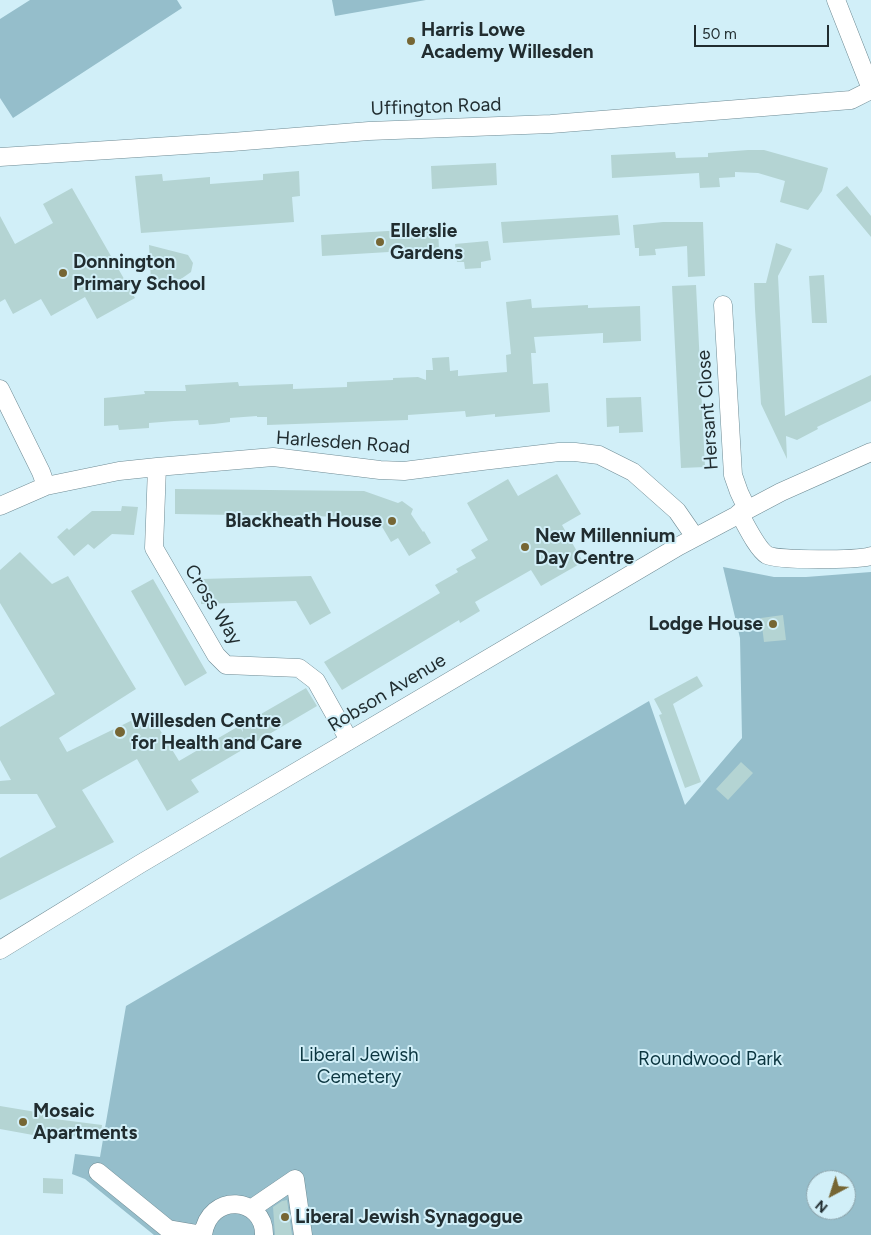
<!DOCTYPE html>
<style>
body{margin:0}
#map{position:relative;width:871px;height:1235px;overflow:hidden;background:#d1eff8;font-family:Figtree,sans-serif}
canvas{display:block}
.north{position:absolute;left:806px;top:1170px;width:50px;height:50px;box-sizing:border-box;background:#d1eff8;border:1px solid #8ba1a8;border-radius:50%;rotate:220deg;font-size:14px;font-weight:700;line-height:20px;text-align:center;color:#212d30}
.north::after{content:'';display:block;margin:auto;width:18px;height:22px;background:#766634;clip-path:polygon(50% 0,100% 100%,50% 72%,0 100%)}
.scale{position:absolute;left:694px;top:25px;width:135px;height:22px;box-sizing:border-box;border:2px solid #212d30;border-top:0;padding-left:6px;font-size:15px;line-height:18px;white-space:nowrap;color:#212d30;-webkit-text-stroke:4px #d1eff8;paint-order:stroke}
</style>
<div id="map">
<canvas width="871" height="1235"></canvas>
<div class="north">N</div>
<div class="scale">50 m</div>
</div>
<script>
const g = document.querySelector('canvas').getContext('2d');
g.lineJoin = 'round';
function fill(path, color) { g.fillStyle = color; g.fill(path, 'evenodd'); }
function strokePath(path, color, width, dash) { g.strokeStyle = color; g.lineWidth = width; g.lineCap = dash ? 'butt' : 'round'; g.setLineDash(dash || []); g.stroke(path); }
function write(font, color, halo, rows, align = 'center') {
  g.font = font + ' Figtree,sans-serif'; g.lineWidth = 4; g.setLineDash([]); g.textBaseline = 'middle'; g.strokeStyle = halo; g.fillStyle = color; for (const [text, x, y, turn = 0] of rows) {
    g.save(); g.translate(x, y); g.rotate((+turn || 0) * Math.PI / 180); g.textAlign = isNaN(turn) ? turn : align; if (halo) g.strokeText(text, 0, 0); g.fillText(text, 0, 0); g.restore();
  }
}
fill(new Path2D(`
 M 30,0 L 177,0 L 182,8 L 13,118 L 0,98 L 0,19 Z
 M 332,0 L 426,0 L 335,16 Z
 M 723,567 L 774,577 L 806,577 L 871,572 L 871,1235 L 154,1235 L 85,1179 L 72,1174 L 75,1154 L 100,1157 L 126,1006 L 649,701 L 685,805 L 742,738 L 740,638 ZM 816,1180 L 846,1180 L 846,1210 L 816,1210 Z`), '#95becb');
fill(new Path2D(`
 M 748,150 L 764,150 L 828,168 L 822,191 L 808,210 L 780,202 L 785,181 L 758,173 L 735,172 L 735,177 L 719,178 L 720,187 L 700,188 L 699,173 L 612,178 L 611,155 L 675,152 L 676,158 L 708,157 L 708,153 Z
 M 496,163 L 497,185 L 432,189 L 431,166 Z
 M 299,171 L 300,196 L 292,197 L 294,222 L 141,233 L 135,176 L 162,174 L 163,181 L 210,177 L 210,184 L 263,180 L 263,174 Z
 M 847,186 L 871,216 L 871,237 L 836,195 Z
 M 72,188 L 135,298 L 97,319 L 85,297 L 51,316 L 41,299 L 13,314 L 5,299 L 0,302 L 0,216 L 15,244 L 53,223 L 43,204 Z
 M 618,215 L 620,235 L 503,243 L 501,222 Z
 M 663,222 L 703,222 L 705,276 L 688,277 L 687,246 L 655,249 L 656,255 L 639,256 L 639,248 L 635,248 L 633,225 Z
 M 438,228 L 439,249 L 322,256 L 321,235 Z
 M 488,241 L 491,260 L 481,262 L 481,268 L 465,269 L 464,262 L 457,262 L 455,244 Z
 M 776,243 L 792,249 L 778,276 L 785,416 L 871,375 L 871,401 L 817,427 L 818,429 L 797,440 L 786,436 L 787,459 L 761,404 L 755,309 L 754,283 L 766,283 Z
 M 149,245 L 188,255 L 193,263 L 191,272 L 181,279 L 151,281 Z
 M 824,275 L 827,323 L 812,323 L 809,276 Z
 M 696,285 L 705,467 L 681,468 L 672,286 Z
 M 531,299 L 532,308 L 588,305 L 588,308 L 640,306 L 641,341 L 603,343 L 603,333 L 534,337 L 536,353 L 531,353 L 533,384 L 548,383 L 550,412 L 495,417 L 495,414 L 466,417 L 465,411 L 408,415 L 408,420 L 267,425 L 267,417 L 257,417 L 257,416 L 230,418 L 230,422 L 214,424 L 199,425 L 198,420 L 174,421 L 149,423 L 149,428 L 119,430 L 118,425 L 104,426 L 104,398 L 145,394 L 144,391 L 186,391 L 185,385 L 238,382 L 239,386 L 293,384 L 293,389 L 347,387 L 347,382 L 393,380 L 393,378 L 418,377 L 426,380 L 426,370 L 433,370 L 432,358 L 449,357 L 450,371 L 458,370 L 458,376 L 507,372 L 506,355 L 511,354 L 506,302 Z
 M 641,397 L 643,432 L 619,433 L 619,426 L 607,427 L 606,398 Z
 M 557,474 L 581,514 L 562,525 L 583,562 L 541,586 L 531,570 L 475,602 L 480,611 L 460,623 L 459,620 L 342,690 L 324,662 L 440,593 L 435,585 L 458,572 L 456,569 L 476,558 L 471,550 L 488,540 L 467,503 L 508,479 L 518,496 Z
 M 175,489 L 364,491 L 398,503 L 402,501 L 413,509 L 411,514 L 423,532 L 424,531 L 431,543 L 409,556 L 398,538 L 391,542 L 381,525 L 358,517 L 175,514 Z
 M 122,506 L 138,507 L 134,535 L 112,534 L 94,549 L 88,544 L 74,556 L 57,537 L 67,528 L 69,530 L 92,511 L 121,511 Z
 M 20,552 L 52,584 L 68,576 L 136,689 L 59,738 L 67,752 L 149,712 L 179,761 L 239,726 L 243,732 L 242,725 L 306,688 L 317,706 L 191,780 L 199,792 L 167,811 L 137,759 L 82,790 L 114,842 L 0,900 L 0,858 L 56,827 L 37,794 L 0,794 L 0,781 L 11,780 L 0,760 L 0,727 L 55,694 L 0,603 L 0,570 Z
 M 311,576 L 331,613 L 310,625 L 296,601 L 201,604 L 201,579 Z
 M 153,579 L 207,673 L 185,686 L 131,591 Z
 M 783,615 L 786,640 L 764,642 L 761,618 Z
 M 697,676 L 703,686 L 673,704 L 701,782 L 685,788 L 659,715 L 662,714 L 654,699 Z
 M 741,762 L 753,773 L 728,800 L 716,789 Z
 M 0,1106 L 48,1114 L 47,1118 L 102,1125 L 100,1140 L 45,1132 L 44,1137 L 0,1129 Z
 M 43,1178 L 63,1179 L 63,1194 L 43,1193 Z
 M 287,1200 L 292,1235 L 275,1235 L 273,1207 L 282,1201 Z`), '#b4d4d3');
const minor = new Path2D(`
 M 836,0 L 871,89
 M 0,157 L 232,142 L 369,131 L 551,124 L 851,100 L 871,90
 M 723,305 L 733,475 L 739,492 L 747,509
 M 0,389 L 41,472 L 46,486
 M 157,467 L 154,548 L 216,655 L 226,665 L 299,668 L 316,681 L 349,740
 M 0,506 L 46,486 L 119,471 L 157,467 L 273,457 L 380,470 L 404,471 L 482,461 L 559,452 L 575,452 L 599,455 L 633,472 L 677,511 L 695,537
 M 739,513 C 745,523 757,549 767,555 C 778,561 858,560 871,556
 M 0,950 L 140,864 L 679,546 L 781,492 L 871,452
 M 98,1172 L 168,1229 L 203,1235
 M 251,1209 L 295,1179 L 303,1235
 M 203,1235 C 209,1191 265,1197 264,1235`);
strokePath(minor, '#6f8b94', 19);
strokePath(minor, '#fff', 18);
for (const [x, y, r, color] of [
 [411,41,5,"#766634"],
 [380,242,5,"#766634"],
 [63,273,5,"#766634"],
 [392,521,5,"#766634"],
 [525,547,5,"#766634"],
 [773,624,5,"#766634"],
 [120,732,6,"#766634"],
 [23,1122,5,"#766634"],
 [285,1217,5,"#766634"]
]) { const dot = new Path2D(); dot.arc(x, y, r, 0, 2 * Math.PI); g.fillStyle = color; g.fill(dot); strokePath(dot, '#d1eff8', 2); }
write('bold 19px', '#212d30', '#d1eff8', [
 ["Harris Lowe",421,30],
 ["Academy Willesden",421,52],
 ["Ellerslie",390,231],
 ["Gardens",390,253],
 ["Donnington",73,262],
 ["Primary School",73,284],
 ["Blackheath House",382,521,"right"],
 ["New Millennium",535,536],
 ["Day Centre",535,558],
 ["Lodge House",763,624,"right"],
 ["Willesden Centre",131,721],
 ["for Health and Care",131,743],
 ["Mosaic",33,1111],
 ["Apartments",33,1133],
 ["Liberal Jewish Synagogue",295,1217]
], 'left');
write('19px', '#212d30', '#d1eff8', [
 ["Uffington Road",436,107,-2],
 ["Hersant Close",708,410,-94],
 ["Harlesden Road",343,443,4],
 ["Cross Way",213,605,58],
 ["Robson Avenue",387,693,-31]
]);
write('19px', '#0c3640', '#d1eff8', [
 ["Liberal Jewish",359,1055],
 ["Cemetery",359,1077],
 ["Roundwood Park",710,1059]
]);
</script>
